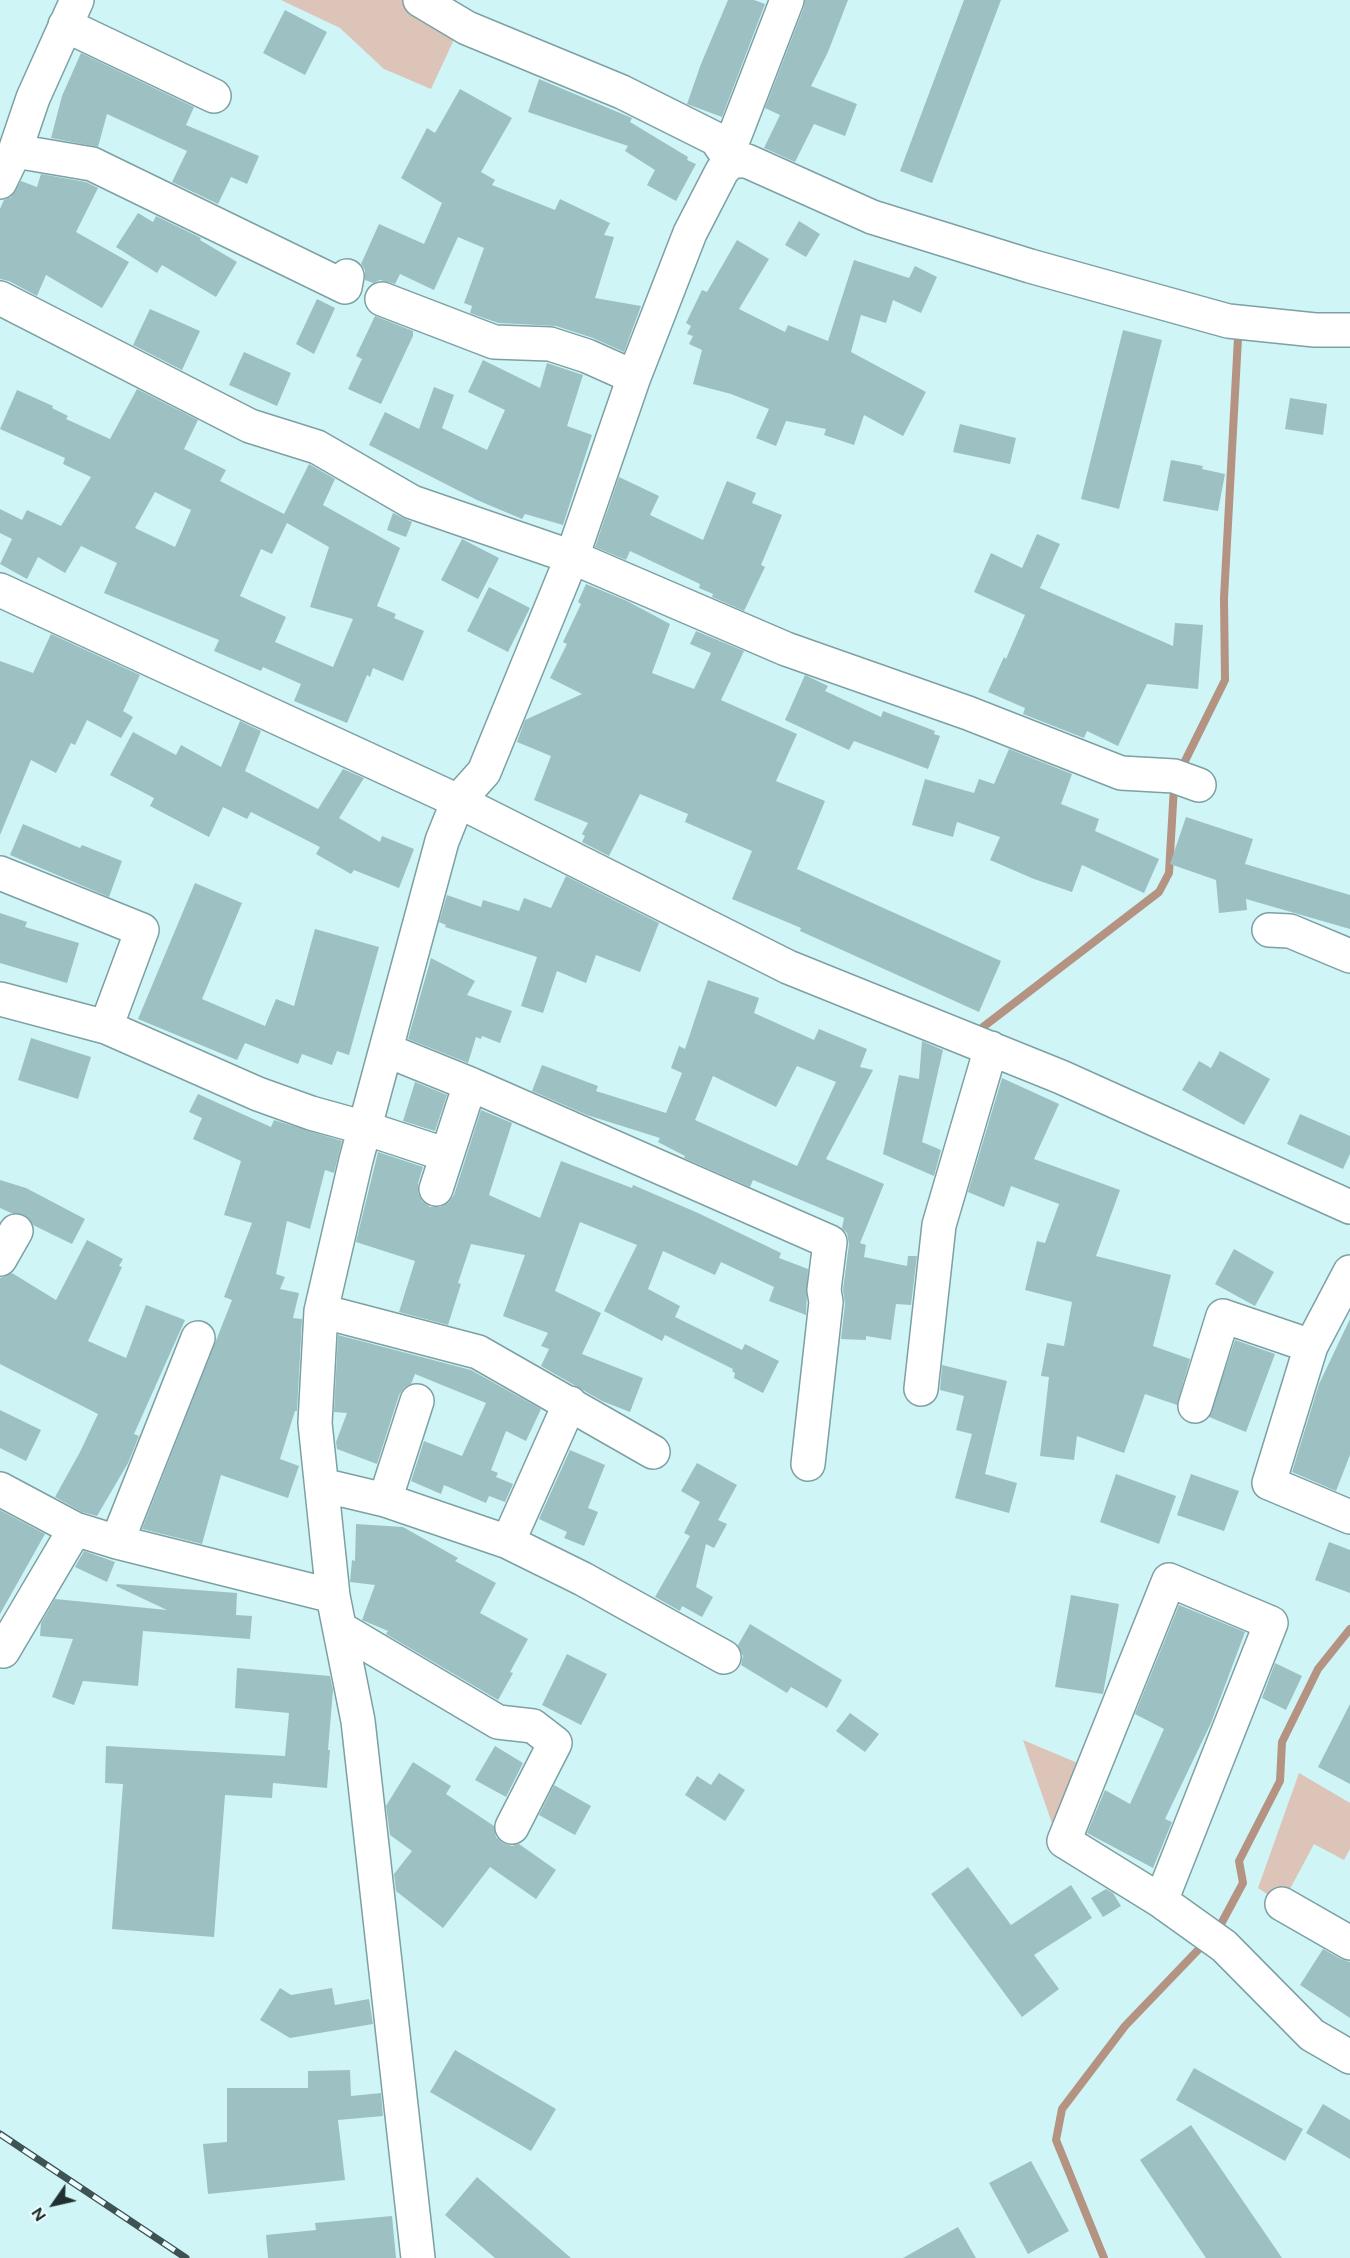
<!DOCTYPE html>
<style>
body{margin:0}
#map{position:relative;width:1350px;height:2258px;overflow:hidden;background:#cff5f7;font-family:Figtree,sans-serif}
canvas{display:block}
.north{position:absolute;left:24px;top:2174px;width:60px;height:60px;-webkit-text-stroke:4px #eefdfe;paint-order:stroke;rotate:236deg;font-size:16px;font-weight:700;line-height:24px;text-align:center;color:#202f30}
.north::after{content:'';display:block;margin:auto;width:21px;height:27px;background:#202f30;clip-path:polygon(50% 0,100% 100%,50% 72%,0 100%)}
</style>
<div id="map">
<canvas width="1350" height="2258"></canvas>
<div class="north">N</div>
</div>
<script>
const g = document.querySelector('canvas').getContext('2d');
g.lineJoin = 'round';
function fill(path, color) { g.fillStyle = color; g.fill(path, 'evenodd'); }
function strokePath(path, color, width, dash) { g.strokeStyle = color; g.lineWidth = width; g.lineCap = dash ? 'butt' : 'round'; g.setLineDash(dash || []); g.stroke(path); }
fill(new Path2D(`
 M 281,0 L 403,0 L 457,33 L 431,89 L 384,69 L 340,28 Z
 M 1023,1740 L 1080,1764 L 1054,1829 Z
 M 1299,1773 L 1350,1803 L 1350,1849 L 1344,1860 L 1314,1844 L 1282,1904 L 1258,1888 Z`), '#dcc4b8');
strokePath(new Path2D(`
 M 1184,763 L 1225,680 L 1224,598 L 1238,338
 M 983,1027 L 1159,892 L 1169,873 L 1174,786
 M 1221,1924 L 1243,1883 L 1239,1861 L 1280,1781 L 1282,1742 L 1318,1669 L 1350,1629
 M 1104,2258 L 1056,2140 L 1062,2109 L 1125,2026 L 1198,1950`), '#b59382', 8);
fill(new Path2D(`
 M 728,0 L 754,0 L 765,4 L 722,117 L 687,104 L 701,64 Z
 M 805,0 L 848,0 L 828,52 L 811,86 L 857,104 L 845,136 L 814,124 L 795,162 L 764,148 L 780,115 L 765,108 L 804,7 Z
 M 964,0 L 1001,0 L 932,183 L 900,171 Z
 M 285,10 L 327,32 L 305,75 L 263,53 Z
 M 81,53 L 194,107 L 186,125 L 259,156 L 247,184 L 231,177 L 218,204 L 172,182 L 187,151 L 107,114 L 98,147 L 51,138 L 62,96 Z
 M 539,79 L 632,118 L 630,122 L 688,157 L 687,160 L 696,164 L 676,201 L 647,185 L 655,170 L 625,151 L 628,146 L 528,112 Z
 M 460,89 L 512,118 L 481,172 L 495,180 L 492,185 L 555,210 L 560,199 L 610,223 L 604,235 L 614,237 L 595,298 L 641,306 L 624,352 L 593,338 L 556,326 L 498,323 L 470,313 L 472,306 L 464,303 L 484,248 L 458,237 L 434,290 L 400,274 L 395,284 L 380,280 L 373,283 L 365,280 L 365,270 L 361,264 L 379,224 L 424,244 L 442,203 L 401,178 L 427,128 L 435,133 Z
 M 41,174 L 86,182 L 98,188 L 76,232 L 129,262 L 102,308 L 46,275 L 37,296 L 9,281 L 0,279 L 0,209 L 4,200 L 11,197 L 21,181 L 37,187 Z
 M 138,213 L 153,222 L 156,216 L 201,238 L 200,240 L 237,262 L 216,297 L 162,265 L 157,273 L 116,247 Z
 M 799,221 L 820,234 L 806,257 L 785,245 Z
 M 737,240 L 769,259 L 739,309 L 785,332 L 788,325 L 828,341 L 854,260 L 909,278 L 915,266 L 937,277 L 921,313 L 893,300 L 886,323 L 861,315 L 851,352 L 926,392 L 903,436 L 864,415 L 854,445 L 824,435 L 826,429 L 786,421 L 776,446 L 756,438 L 769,409 L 731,394 L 693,384 L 702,350 L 689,344 L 693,336 L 687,334 L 691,326 L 686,323 L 702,290 L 707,292 Z
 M 317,299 L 335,308 L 314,354 L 296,344 Z
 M 150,309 L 200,331 L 182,370 L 133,345 Z
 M 375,316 L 413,331 L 413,336 L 381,404 L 348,389 L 362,359 L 356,356 Z
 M 1123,330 L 1162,340 L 1119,509 L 1081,499 Z
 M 244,352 L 291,373 L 277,406 L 229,385 Z
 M 483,360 L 540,388 L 547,363 L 583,375 L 567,426 L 592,435 L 563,525 L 525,514 L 522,519 L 477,500 L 369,445 L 385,412 L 419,429 L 434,387 L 454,395 L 442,428 L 487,450 L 505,410 L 468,392 Z
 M 137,389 L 198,420 L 184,449 L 226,470 L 220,481 L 284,514 L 309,464 L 335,479 L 323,505 L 400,548 L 377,606 L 396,614 L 394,618 L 424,631 L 403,681 L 373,668 L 370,677 L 367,675 L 347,723 L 294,701 L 301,684 L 263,667 L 261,671 L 214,651 L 219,640 L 104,593 L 117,563 L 81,546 L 65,573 L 38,557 L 27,579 L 0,564 L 12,539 L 0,533 L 0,509 L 22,520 L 27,510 L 61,526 L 91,477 L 63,464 L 65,458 L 0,429 L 17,390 L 53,406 L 52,408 L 68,416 L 66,419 L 110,439 ZM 155,492 L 191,510 L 175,547 L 135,528 ZM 287,523 L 329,547 L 310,607 L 353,619 L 333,667 L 275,642 L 286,617 L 240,596 L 261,549 L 272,554 Z
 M 1290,398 L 1327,404 L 1323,435 L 1285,429 Z
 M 960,424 L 1016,438 L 1010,464 L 953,452 Z
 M 1171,460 L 1203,466 L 1202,469 L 1225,474 L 1218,511 L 1163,501 Z
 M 619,477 L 659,496 L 650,515 L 703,540 L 727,481 L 756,493 L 752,503 L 782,515 L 761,565 L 765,567 L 744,611 L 712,597 L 713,594 L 699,588 L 700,584 L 630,551 L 626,560 L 595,547 Z
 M 393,513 L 412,522 L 406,537 L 387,530 Z
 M 1037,534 L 1060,544 L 1040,588 L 1173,646 L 1175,623 L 1203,625 L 1198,689 L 1147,684 L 1118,746 L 1087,731 L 1084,738 L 1023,714 L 1025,708 L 988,692 L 1004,657 L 1006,659 L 1025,615 L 974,592 L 991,553 L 1022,568 Z
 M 462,539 L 499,558 L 478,599 L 441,580 Z
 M 586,584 L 627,601 L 670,624 L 652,673 L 694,689 L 711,653 L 690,644 L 696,631 L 744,651 L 721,700 L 797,734 L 776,781 L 825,801 L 797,869 L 1001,961 L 979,1012 L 800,931 L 801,928 L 732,899 L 752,851 L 685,822 L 688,814 L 640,794 L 609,856 L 582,842 L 585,836 L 582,834 L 588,823 L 534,800 L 551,756 L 517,742 L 525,720 L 582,694 L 550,678 L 567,644 L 563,642 L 581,604 L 578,602 Z
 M 489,587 L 530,608 L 508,652 L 467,631 Z
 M 51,634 L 140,675 L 123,711 L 133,717 L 121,738 L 87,720 L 75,745 L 71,743 L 56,773 L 31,760 L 0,835 L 0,661 L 33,673 Z
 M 805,675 L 828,686 L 825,691 L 881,717 L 883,711 L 935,731 L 934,734 L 940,736 L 928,769 L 854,741 L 849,750 L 785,720 Z
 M 240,721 L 261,731 L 245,771 L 318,809 L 343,769 L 364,778 L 339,818 L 380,842 L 382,836 L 414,849 L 399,888 L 354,870 L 351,874 L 316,854 L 320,847 L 251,812 L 247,819 L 223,807 L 209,837 L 150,806 L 154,798 L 110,775 L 133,732 L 176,755 L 181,745 L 221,767 Z
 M 1009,749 L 1072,774 L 1061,804 L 1099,819 L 1095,831 L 1159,859 L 1144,893 L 1082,865 L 1072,892 L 1034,879 L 990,860 L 1000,837 L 957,822 L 953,837 L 912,825 L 925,779 L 974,793 L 979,779 L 994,784 Z
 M 1186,817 L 1253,839 L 1245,864 L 1350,895 L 1350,929 L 1246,899 L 1247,910 L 1219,913 L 1216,880 L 1170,864 Z
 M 23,824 L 80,848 L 82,845 L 122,861 L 109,897 L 10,855 Z
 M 566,876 L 659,923 L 640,972 L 596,955 L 586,983 L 557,971 L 543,1013 L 521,1006 L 537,957 L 445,927 L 446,925 L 439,922 L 447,895 L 481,907 L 483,900 L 519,911 L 524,898 L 551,908 Z
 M 195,883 L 242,903 L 202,999 L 265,1026 L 276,999 L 294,1006 L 315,929 L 379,947 L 349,1055 L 337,1051 L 332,1065 L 302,1054 L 298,1064 L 245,1043 L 237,1060 L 138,1019 Z
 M 0,913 L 27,922 L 25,927 L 79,943 L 67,983 L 0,963 Z
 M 431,958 L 475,981 L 467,995 L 512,1011 L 500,1043 L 482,1036 L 481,1039 L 476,1037 L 468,1063 L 408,1039 Z
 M 708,980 L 759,998 L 754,1013 L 814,1040 L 819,1029 L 867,1049 L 860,1067 L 873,1070 L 826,1159 L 884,1184 L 860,1243 L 866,1245 L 864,1257 L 907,1266 L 908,1256 L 917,1256 L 911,1305 L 896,1304 L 891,1340 L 866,1336 L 866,1340 L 841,1339 L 845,1304 L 843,1290 L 849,1244 L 847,1233 L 842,1228 L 844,1218 L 753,1180 L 750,1187 L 684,1158 L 685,1156 L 658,1142 L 660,1138 L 587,1115 L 532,1091 L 542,1065 L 598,1086 L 596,1091 L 666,1113 L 682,1073 L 671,1068 L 679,1046 L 685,1049 ZM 797,1066 L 836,1082 L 797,1166 L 695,1120 L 713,1076 L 776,1107 Z
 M 31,1038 L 91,1057 L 78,1099 L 18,1080 Z
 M 922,1041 L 943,1050 L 922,1142 L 941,1150 L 934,1176 L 883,1154 L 899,1075 L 919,1079 Z
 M 1220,1051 L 1270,1079 L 1244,1125 L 1182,1090 L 1199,1061 L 1211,1068 Z
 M 1002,1078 L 1059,1104 L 1034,1159 L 1120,1190 L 1096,1256 L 1171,1275 L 1153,1346 L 1190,1359 L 1177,1405 L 1145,1394 L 1124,1453 L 1077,1436 L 1074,1460 L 1040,1456 L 1049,1377 L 1041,1376 L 1047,1343 L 1064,1346 L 1072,1302 L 1025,1290 L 1037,1241 L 1045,1243 L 1059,1204 L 1011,1186 L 1004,1207 L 968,1192 Z
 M 415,1082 L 447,1095 L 435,1131 L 403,1121 Z
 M 198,1094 L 271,1127 L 274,1120 L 342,1141 L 334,1173 L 325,1170 L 310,1229 L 287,1221 L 276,1274 L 285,1277 L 280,1289 L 299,1293 L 293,1318 L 302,1319 L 297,1411 L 295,1411 L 280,1459 L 299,1466 L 288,1498 L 221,1475 L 202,1544 L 142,1529 L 232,1300 L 224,1297 L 252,1223 L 224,1215 L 241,1161 L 193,1139 L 202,1118 L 189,1112 Z
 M 481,1110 L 512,1123 L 489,1195 L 540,1218 L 561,1161 L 632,1188 L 633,1185 L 698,1213 L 781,1253 L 779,1258 L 808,1269 L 806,1315 L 769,1301 L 774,1287 L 721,1262 L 715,1275 L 663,1251 L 648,1289 L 680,1306 L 675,1317 L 742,1350 L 745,1344 L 779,1361 L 763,1393 L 734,1378 L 735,1373 L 732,1371 L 733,1369 L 665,1335 L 662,1341 L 604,1311 L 637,1245 L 580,1222 L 555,1291 L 601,1313 L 582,1354 L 643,1378 L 630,1412 L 602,1401 L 541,1366 L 549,1349 L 541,1346 L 548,1333 L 503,1316 L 525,1255 L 471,1244 L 458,1283 L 461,1284 L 448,1325 L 399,1312 L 415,1261 L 356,1242 L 378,1152 L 423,1167 L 418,1183 L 418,1193 L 422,1201 L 430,1207 L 440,1207 L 449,1202 L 454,1195 Z
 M 1300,1114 L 1350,1136 L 1350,1154 L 1343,1169 L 1287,1144 Z
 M 0,1180 L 26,1188 L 85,1219 L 72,1244 L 33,1225 L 25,1215 L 11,1213 L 0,1208 Z
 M 87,1240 L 123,1259 L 119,1266 L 122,1267 L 88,1341 L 126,1358 L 146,1305 L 185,1320 L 134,1434 L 139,1436 L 128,1463 L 97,1516 L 82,1512 L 55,1497 L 80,1452 L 98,1414 L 0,1364 L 0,1278 L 12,1273 L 56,1300 Z
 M 1234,1249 L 1274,1272 L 1255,1306 L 1215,1284 Z
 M 1350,1319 L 1350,1455 L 1336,1491 L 1292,1472 L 1319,1384 Z
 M 338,1335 L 471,1370 L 541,1409 L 526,1441 L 506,1431 L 491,1470 L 498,1473 L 496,1477 L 513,1484 L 505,1502 L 489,1496 L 486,1503 L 444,1485 L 441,1494 L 411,1481 L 424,1441 L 462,1456 L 486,1403 L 415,1374 L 411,1384 L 404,1388 L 399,1395 L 377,1464 L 337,1449 L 336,1442 L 347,1413 L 334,1412 Z
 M 1235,1340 L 1275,1354 L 1246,1432 L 1209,1417 Z
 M 942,1365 L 1007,1381 L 985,1474 L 1017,1483 L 1009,1513 L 955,1498 L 972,1434 L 956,1430 L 964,1396 L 940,1390 Z
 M 0,1410 L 41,1430 L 26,1461 L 0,1448 Z
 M 570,1450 L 605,1465 L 588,1508 L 598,1512 L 584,1546 L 564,1538 L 567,1532 L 539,1519 Z
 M 697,1463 L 737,1485 L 718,1520 L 727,1524 L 714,1548 L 706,1544 L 696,1587 L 713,1597 L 702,1617 L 682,1606 L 680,1611 L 655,1597 L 690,1536 L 684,1533 L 700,1502 L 681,1491 Z
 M 1116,1474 L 1176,1496 L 1159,1544 L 1100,1522 Z
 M 1191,1474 L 1239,1491 L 1224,1531 L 1177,1515 Z
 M 0,1510 L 45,1534 L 0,1614 Z
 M 356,1524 L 403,1527 L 458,1558 L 455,1561 L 496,1583 L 480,1613 L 528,1639 L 510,1672 L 513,1673 L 498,1700 L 386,1634 L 388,1631 L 362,1620 L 375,1585 L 350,1582 L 352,1560 L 355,1561 Z
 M 1329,1542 L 1350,1550 L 1350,1593 L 1315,1580 Z
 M 84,1551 L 115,1562 L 107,1582 L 75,1567 Z
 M 117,1584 L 237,1593 L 236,1615 L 252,1616 L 250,1639 L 143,1631 L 138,1686 L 83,1681 L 74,1705 L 52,1697 L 73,1639 L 40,1636 L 41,1623 L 55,1599 L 167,1610 L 116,1586 Z
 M 1071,1595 L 1119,1604 L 1103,1694 L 1055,1687 Z
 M 1179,1605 L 1245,1632 L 1211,1723 L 1165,1819 L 1172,1822 L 1153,1868 L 1087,1833 L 1105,1790 L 1130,1804 L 1164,1729 L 1135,1714 Z
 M 750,1624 L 842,1680 L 827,1708 L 791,1687 L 787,1693 L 741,1665 L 743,1656 L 738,1645 Z
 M 567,1654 L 607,1674 L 581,1725 L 542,1705 Z
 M 1275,1663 L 1302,1676 L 1286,1710 L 1262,1698 Z
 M 237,1668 L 330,1676 L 333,1690 L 328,1750 L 330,1750 L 327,1788 L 273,1783 L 272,1798 L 225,1795 L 214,1937 L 112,1929 L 123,1784 L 105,1783 L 106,1746 L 285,1756 L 289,1713 L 235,1708 Z
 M 1350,1704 L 1350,1784 L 1318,1767 Z
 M 850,1713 L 879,1734 L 865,1752 L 836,1731 Z
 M 495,1746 L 523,1763 L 506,1797 L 475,1780 Z
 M 413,1762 L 451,1786 L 446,1794 L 494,1826 L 496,1837 L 503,1843 L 512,1846 L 519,1844 L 556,1870 L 536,1899 L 490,1867 L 443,1928 L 396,1891 L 394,1874 L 412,1851 L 390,1835 L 386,1806 Z
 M 719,1773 L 745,1790 L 725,1821 L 685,1795 L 697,1776 L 711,1785 Z
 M 554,1785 L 591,1806 L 575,1835 L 539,1815 Z
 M 968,1867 L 1011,1925 L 1071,1885 L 1092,1918 L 1034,1955 L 1059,1989 L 1022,2017 L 931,1894 Z
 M 1106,1889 L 1113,1893 L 1121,1906 L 1103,1917 L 1091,1898 Z
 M 1323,1949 L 1341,1959 L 1350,1962 L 1350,2018 L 1300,1985 Z
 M 280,1988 L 291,1995 L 332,1988 L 335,2005 L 369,1999 L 373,2024 L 290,2038 L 260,2020 Z
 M 455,2050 L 556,2109 L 531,2151 L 430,2092 Z
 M 1194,2068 L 1303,2129 L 1285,2161 L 1176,2100 Z
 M 350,2070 L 351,2096 L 381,2093 L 383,2116 L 338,2120 L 345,2180 L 208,2194 L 203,2144 L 227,2142 L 227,2088 L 308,2088 L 308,2071 Z
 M 1323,2104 L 1350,2120 L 1350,2159 L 1306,2133 Z
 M 1191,2125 L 1282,2258 L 1206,2258 L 1140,2160 Z
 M 1031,2161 L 1069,2231 L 1028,2254 L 989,2183 Z
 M 477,2177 L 571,2258 L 495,2258 L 445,2215 Z
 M 392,2216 L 396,2258 L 268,2258 L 266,2235 L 316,2230 L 315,2223 Z
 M 958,2227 L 976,2258 L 903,2258 Z`), '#9dc1c3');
const minor = new Path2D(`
 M 420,0 L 467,28 L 622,92 L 716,139 L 731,161
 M 65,25 L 214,96
 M 15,151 L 92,164 L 345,287 L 347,276
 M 731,161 L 747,161 L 872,217 L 1030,266 L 1228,321 L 1315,330 L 1350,330
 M 0,182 L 15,151 L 33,98 L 77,0
 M 0,298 L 250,426 L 317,447 L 412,502 L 572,557 L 786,649 L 968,713 L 1121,773 L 1174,776 L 1199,785
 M 382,299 L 494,342 L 550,344 L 587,356 L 634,377
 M 0,590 L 458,801 L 788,967 L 1061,1077 L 1350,1207
 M 0,873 L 142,930 L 106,1027 L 258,1094 L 311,1113 L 365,1128 L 447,1155
 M 1269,930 L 1290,931 L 1350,956
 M 0,999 L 106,1027
 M 386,1050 L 470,1084 L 830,1242 L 824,1290 L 826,1302 L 808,1464
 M 436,1189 L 470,1084
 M 0,1259 L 16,1231
 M 321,1311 L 478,1352 L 653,1452
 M 921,1389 L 939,1225 L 991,1048
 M 1195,1406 L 1223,1316 L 1311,1346
 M 322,1485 L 385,1500 L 508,1542 L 583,1579 L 724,1657
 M 0,1489 L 75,1529 L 117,1542 L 333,1596
 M 385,1500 L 417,1401
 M 1350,1517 L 1269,1483 L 1311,1346 L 1350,1272
 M 117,1542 L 198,1338
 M 508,1542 L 570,1403
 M 341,1629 L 498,1722 L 533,1726 L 555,1743 L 512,1827
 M 0,1649 L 3,1651 L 75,1529
 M 1161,1901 L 1271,1623 L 1169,1580 L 1064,1841 L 1161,1901 L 1224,1946 L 1312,2035 L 1350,2057
 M 1282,1904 L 1350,1943
 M 418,2258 L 358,1721 L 333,1596 L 315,1423 L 321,1311 L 356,1160 L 442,841 L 458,801 L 484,772 L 572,557 L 634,377 L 690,233 L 722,171 L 731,161 L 733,140 L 787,0`);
strokePath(minor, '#7da0a3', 36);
strokePath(minor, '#fff', 33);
const rail = new Path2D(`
 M 0,2134 L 186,2258`);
strokePath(rail, '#3f5354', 7);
strokePath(rail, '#eefdfe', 4.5, [14]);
</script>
